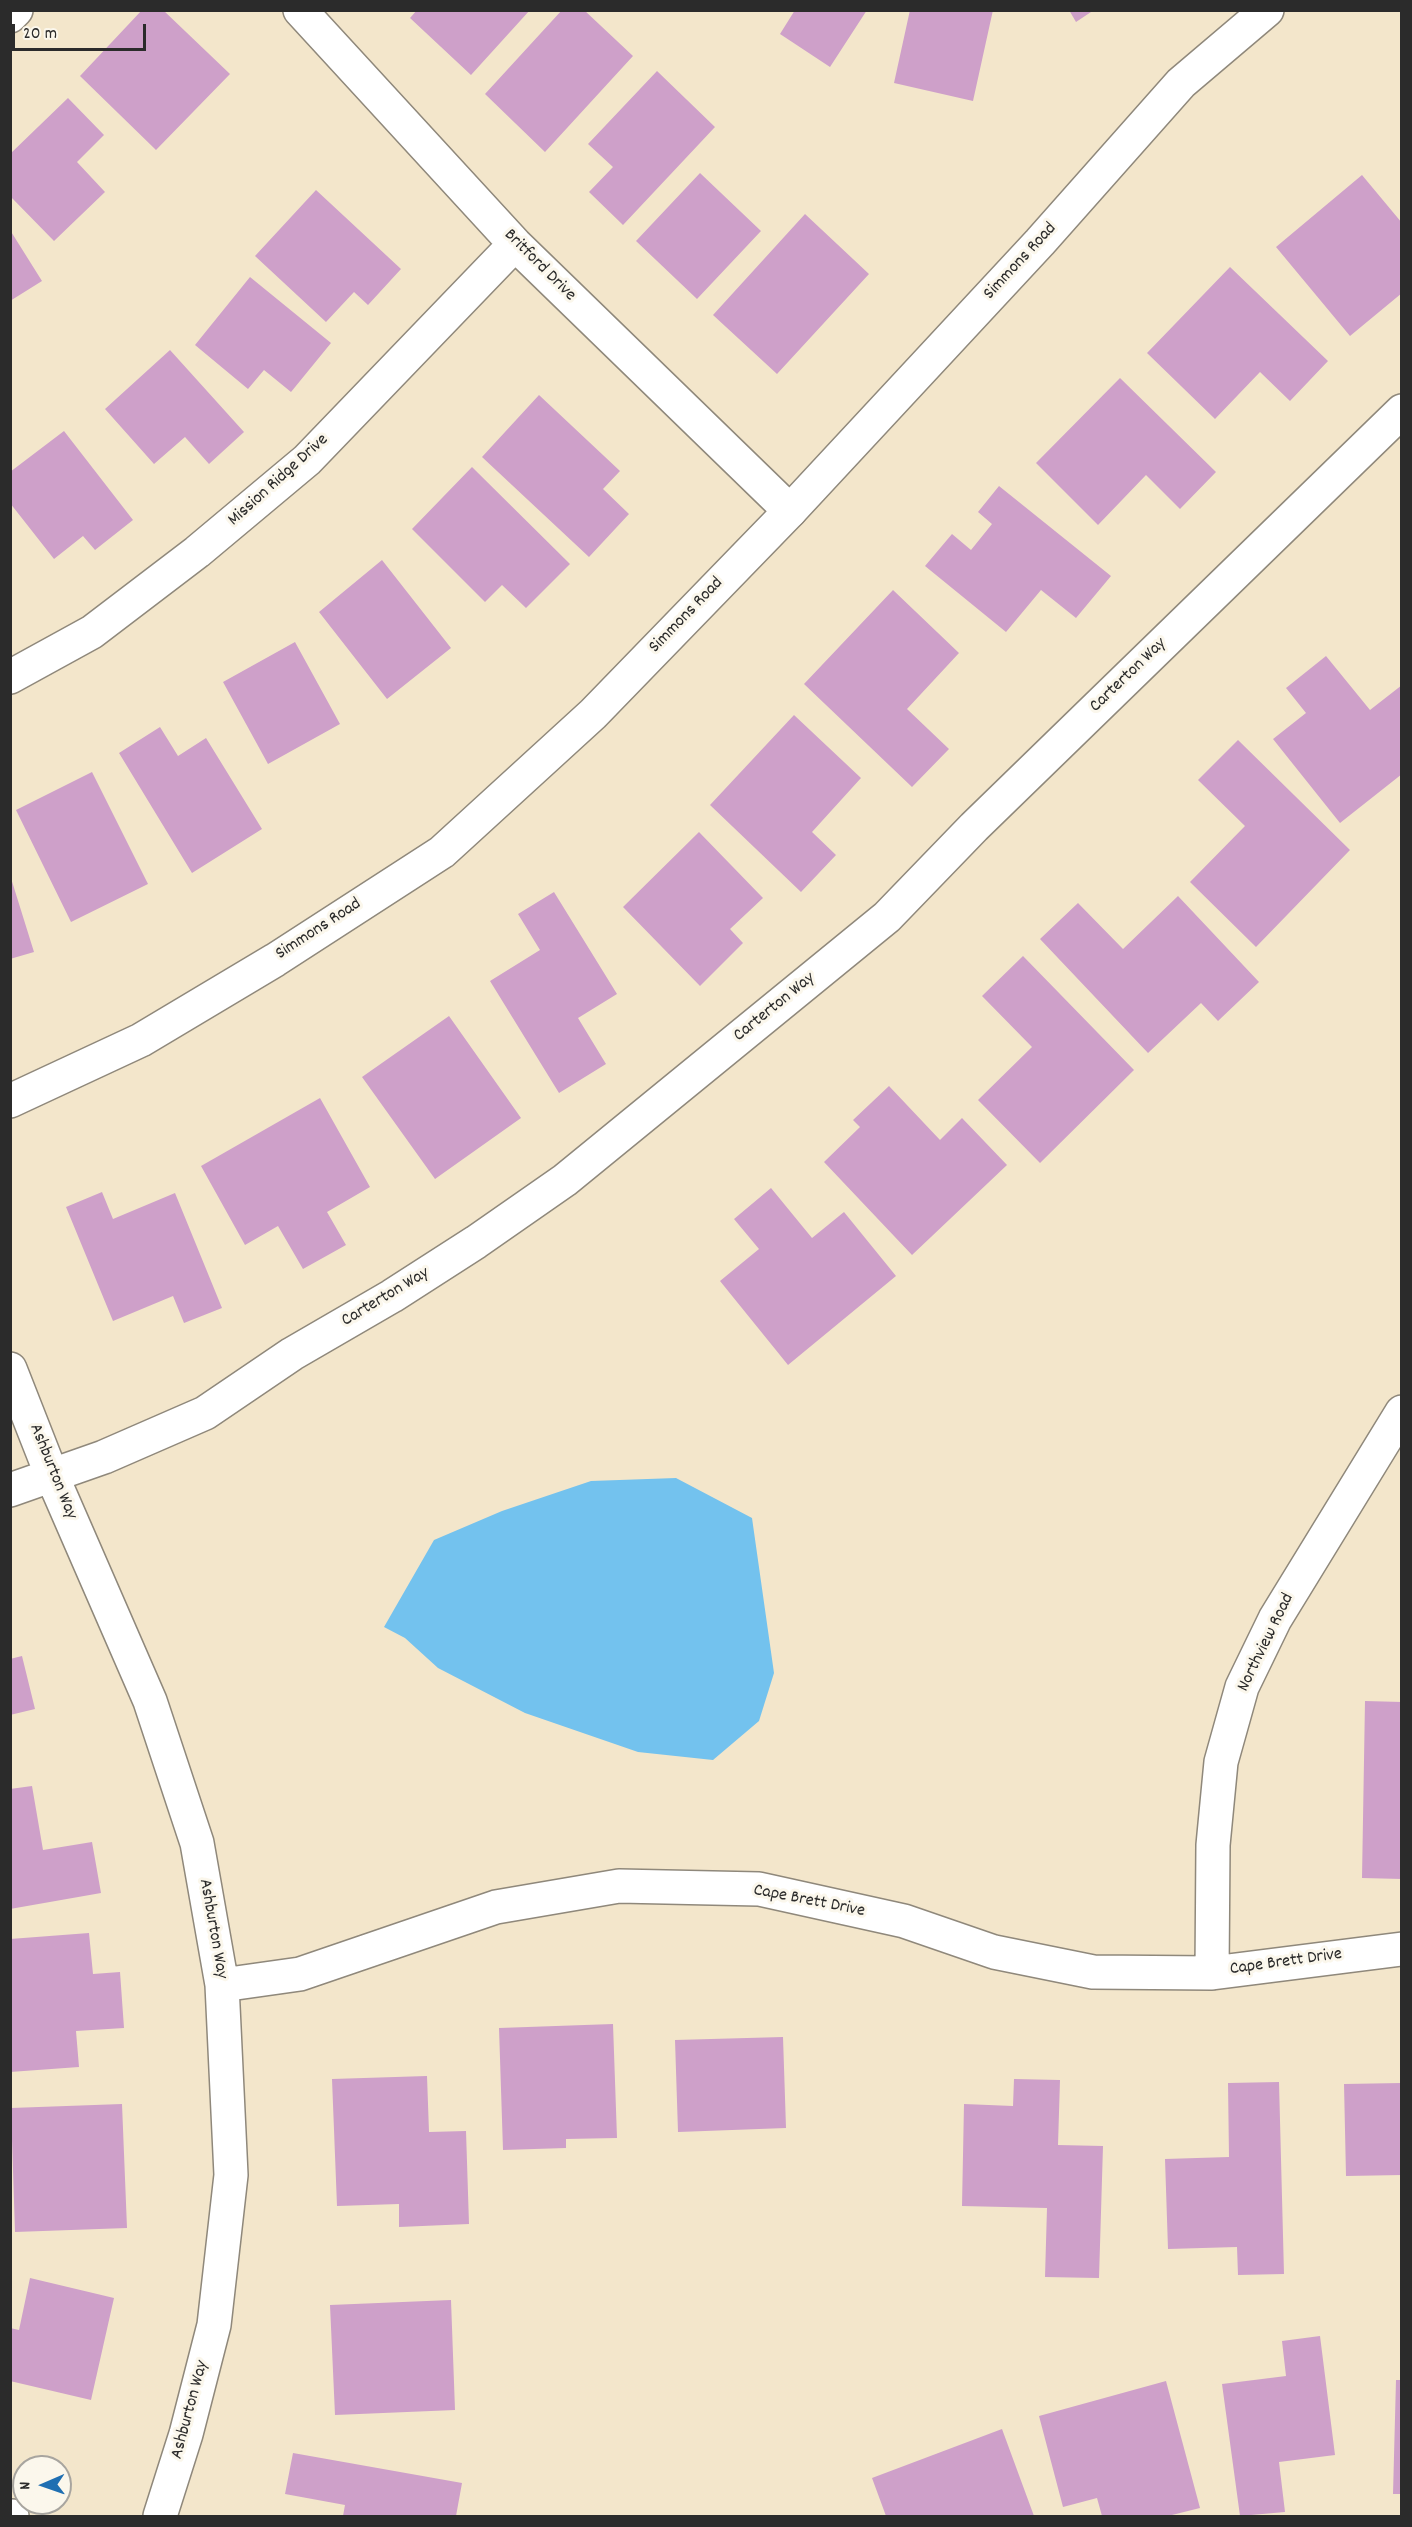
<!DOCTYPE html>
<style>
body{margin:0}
#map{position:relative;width:1412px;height:2527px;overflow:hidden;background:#f3e6cb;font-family:Dekko,sans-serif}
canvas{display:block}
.frame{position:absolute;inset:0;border:12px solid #2b2b2b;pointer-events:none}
.north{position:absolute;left:12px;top:2455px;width:60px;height:60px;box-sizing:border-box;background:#fbf7ec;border:2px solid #a8a59f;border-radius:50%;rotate:268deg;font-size:16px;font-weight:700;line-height:24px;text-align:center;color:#2b2b2b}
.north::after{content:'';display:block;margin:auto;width:21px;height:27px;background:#1f6fb2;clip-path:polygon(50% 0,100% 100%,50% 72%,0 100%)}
.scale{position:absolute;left:12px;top:24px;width:134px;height:27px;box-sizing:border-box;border:3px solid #2b2b2b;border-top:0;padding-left:8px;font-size:18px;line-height:21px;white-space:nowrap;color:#2b2b2b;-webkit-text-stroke:4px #fbf7ec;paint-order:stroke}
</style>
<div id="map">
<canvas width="1412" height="2527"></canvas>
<div class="frame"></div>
<div class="north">N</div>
<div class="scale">20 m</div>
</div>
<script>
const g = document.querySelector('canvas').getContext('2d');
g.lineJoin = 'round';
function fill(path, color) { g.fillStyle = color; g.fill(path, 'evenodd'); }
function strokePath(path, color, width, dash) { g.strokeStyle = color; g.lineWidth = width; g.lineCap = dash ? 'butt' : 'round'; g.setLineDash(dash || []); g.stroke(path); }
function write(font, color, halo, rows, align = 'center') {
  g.font = font + ' Dekko,sans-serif'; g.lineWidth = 6; g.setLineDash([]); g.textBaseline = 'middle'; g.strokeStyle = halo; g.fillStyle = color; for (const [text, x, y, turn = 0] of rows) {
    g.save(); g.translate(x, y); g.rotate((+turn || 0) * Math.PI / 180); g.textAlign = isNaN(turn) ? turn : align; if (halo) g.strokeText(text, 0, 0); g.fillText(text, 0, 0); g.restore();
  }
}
fill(new Path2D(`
 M 676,1478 L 752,1518 L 774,1673 L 759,1721 L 713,1760 L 638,1752 L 525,1713 L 438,1668 L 405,1638 L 384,1627 L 434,1540 L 502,1511 L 591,1481 Z`), '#73c2ee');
fill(new Path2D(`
 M 142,10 L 163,10 L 230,74 L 156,150 L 80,76 Z
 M 417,10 L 530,10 L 471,75 L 410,18 Z
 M 562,10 L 584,10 L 633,56 L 545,152 L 485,94 Z
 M 795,10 L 867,10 L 830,67 L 780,34 Z
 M 910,10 L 993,10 L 973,101 L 894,83 Z
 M 1069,10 L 1094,10 L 1076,22 Z
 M 657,71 L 715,127 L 623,225 L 589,192 L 613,167 L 588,144 Z
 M 68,98 L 104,135 L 77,162 L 105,192 L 54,241 L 10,196 L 10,154 Z
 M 700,173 L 761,231 L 697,299 L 636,241 Z
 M 1362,175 L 1402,223 L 1402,293 L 1350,336 L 1276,247 Z
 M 316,190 L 401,269 L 368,305 L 354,292 L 326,322 L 255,256 Z
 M 805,214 L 869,274 L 777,374 L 713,315 Z
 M 10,230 L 42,281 L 10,301 Z
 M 1230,267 L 1328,361 L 1290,401 L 1260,372 L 1215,419 L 1147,353 Z
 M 250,277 L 331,343 L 291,392 L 264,370 L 248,389 L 195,345 Z
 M 170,350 L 244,432 L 209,464 L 185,437 L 154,464 L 105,409 Z
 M 1120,378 L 1216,472 L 1180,509 L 1146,475 L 1098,525 L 1036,463 Z
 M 539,395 L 620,471 L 603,489 L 629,514 L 589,557 L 482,457 Z
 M 64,431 L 133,520 L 95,550 L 83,536 L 54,559 L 10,503 L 10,472 Z
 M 472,467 L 570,564 L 526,608 L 502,585 L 485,602 L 412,529 Z
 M 999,486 L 1111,576 L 1076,618 L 1041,590 L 1006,632 L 925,566 L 952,534 L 971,550 L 992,524 L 978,512 Z
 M 382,560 L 451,648 L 387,699 L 319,612 Z
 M 893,590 L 959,653 L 907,709 L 949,749 L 912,787 L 804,684 Z
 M 295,642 L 340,724 L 268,764 L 223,682 Z
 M 1326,656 L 1370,710 L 1402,685 L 1402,774 L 1340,823 L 1273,739 L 1306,713 L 1286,688 Z
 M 794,715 L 861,778 L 812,832 L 836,855 L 801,892 L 710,805 Z
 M 160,727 L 178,756 L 206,738 L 262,829 L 192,873 L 119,753 Z
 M 1238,740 L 1350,850 L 1256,947 L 1190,882 L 1245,826 L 1198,780 Z
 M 92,772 L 148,884 L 71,922 L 16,810 Z
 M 699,832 L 763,898 L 730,929 L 743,943 L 700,986 L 623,907 Z
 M 10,875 L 34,952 L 10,959 Z
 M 554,892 L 617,994 L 578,1018 L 606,1064 L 559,1093 L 490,981 L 540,950 L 518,914 Z
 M 1178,896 L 1259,982 L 1218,1021 L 1201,1003 L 1148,1053 L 1040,939 L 1078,903 L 1123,949 Z
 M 1023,956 L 1134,1070 L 1040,1163 L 978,1100 L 1032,1047 L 982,996 Z
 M 449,1016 L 521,1118 L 435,1179 L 362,1077 Z
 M 889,1086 L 940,1140 L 962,1118 L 1007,1165 L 912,1255 L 824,1162 L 860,1127 L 853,1120 Z
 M 320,1098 L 370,1187 L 327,1212 L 346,1245 L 303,1269 L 278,1226 L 245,1245 L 201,1166 Z
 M 771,1188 L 812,1238 L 844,1212 L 896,1276 L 788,1365 L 720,1281 L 759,1249 L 734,1219 Z
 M 102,1192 L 113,1219 L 175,1193 L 222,1308 L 184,1323 L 173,1296 L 113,1321 L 66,1207 Z
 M 22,1656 L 35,1709 L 10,1715 L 10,1659 Z
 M 1365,1701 L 1402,1702 L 1402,1879 L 1362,1878 Z
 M 32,1786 L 43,1850 L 92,1842 L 101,1893 L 10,1909 L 10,1789 Z
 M 89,1933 L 93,1974 L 120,1972 L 124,2028 L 76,2031 L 79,2067 L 10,2072 L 10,1939 Z
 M 613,2024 L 617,2138 L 566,2139 L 566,2148 L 503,2150 L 499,2028 Z
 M 783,2037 L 786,2128 L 678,2132 L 675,2040 Z
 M 427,2076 L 429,2132 L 466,2131 L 469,2224 L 399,2227 L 399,2204 L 337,2206 L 332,2079 Z
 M 1014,2079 L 1060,2080 L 1058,2145 L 1103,2146 L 1099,2278 L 1045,2277 L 1047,2208 L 962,2206 L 964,2104 L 1013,2106 Z
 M 1279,2082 L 1284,2274 L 1238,2275 L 1237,2247 L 1168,2249 L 1165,2159 L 1229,2157 L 1228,2083 Z
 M 1402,2083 L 1402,2175 L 1346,2176 L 1344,2084 Z
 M 122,2104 L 127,2228 L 15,2232 L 11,2108 Z
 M 30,2278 L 114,2298 L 91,2400 L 10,2381 L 10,2328 L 19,2330 Z
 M 451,2300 L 455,2410 L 335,2415 L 330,2305 Z
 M 1320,2336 L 1335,2455 L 1279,2462 L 1285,2512 L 1240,2516 L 1222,2384 L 1286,2376 L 1282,2341 Z
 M 1396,2380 L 1402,2380 L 1402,2494 L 1393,2494 Z
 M 1166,2381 L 1200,2508 L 1168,2516 L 1102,2516 L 1097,2498 L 1063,2507 L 1039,2416 Z
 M 1002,2429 L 1034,2516 L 886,2516 L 872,2478 Z
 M 293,2453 L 462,2483 L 456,2516 L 343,2516 L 345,2505 L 285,2494 Z`), '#cea0c9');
const street = new Path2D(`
 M 300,10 L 515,244 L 790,511
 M 10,16 L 16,10
 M 10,677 L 92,632 L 197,552 L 307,460 L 515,244
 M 10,1369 L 52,1476 L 150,1701 L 197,1843 L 222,1985 L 231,2175 L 214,2325 L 186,2434 L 160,2516
 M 10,1490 L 104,1457 L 205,1413 L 292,1354 L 392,1296 L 476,1242 L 565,1180 L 887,917 L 974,827 L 1402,411
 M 1212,1973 L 1213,1845 L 1221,1762 L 1242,1687 L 1275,1619 L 1402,1412
 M 222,1985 L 300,1974 L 496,1907 L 619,1886 L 759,1889 L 904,1921 L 994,1952 L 1093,1972 L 1212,1973 L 1402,1949
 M 10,2516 L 12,2516`);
const secondary = new Path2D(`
 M 10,1101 L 141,1040 L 275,960 L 442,852 L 593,714 L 790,511 L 1040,242 L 1181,83 L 1267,10`);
strokePath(street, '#8f887b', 36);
strokePath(secondary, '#8f887b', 36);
strokePath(street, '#fff', 33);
strokePath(secondary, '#fff', 33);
write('18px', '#2b2b2b', '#fbf7ec', [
 ["Simmons Road",1021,262,-47],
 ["Britford Drive",539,266,45],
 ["Mission Ridge Drive",279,481,-42],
 ["Simmons Road",687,616,-46],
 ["Carterton Way",1129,676,-44],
 ["Simmons Road",319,930,-33],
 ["Carterton Way",775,1008,-39],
 ["Carterton Way",386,1298,-31],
 ["Ashburton Way",52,1472,68],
 ["Northview Road",1267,1643,-64],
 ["Cape Brett Drive",809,1902,11],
 ["Ashburton Way",212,1929,80],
 ["Cape Brett Drive",1286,1963,-8],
 ["Ashburton Way",191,2410,-75]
]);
</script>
